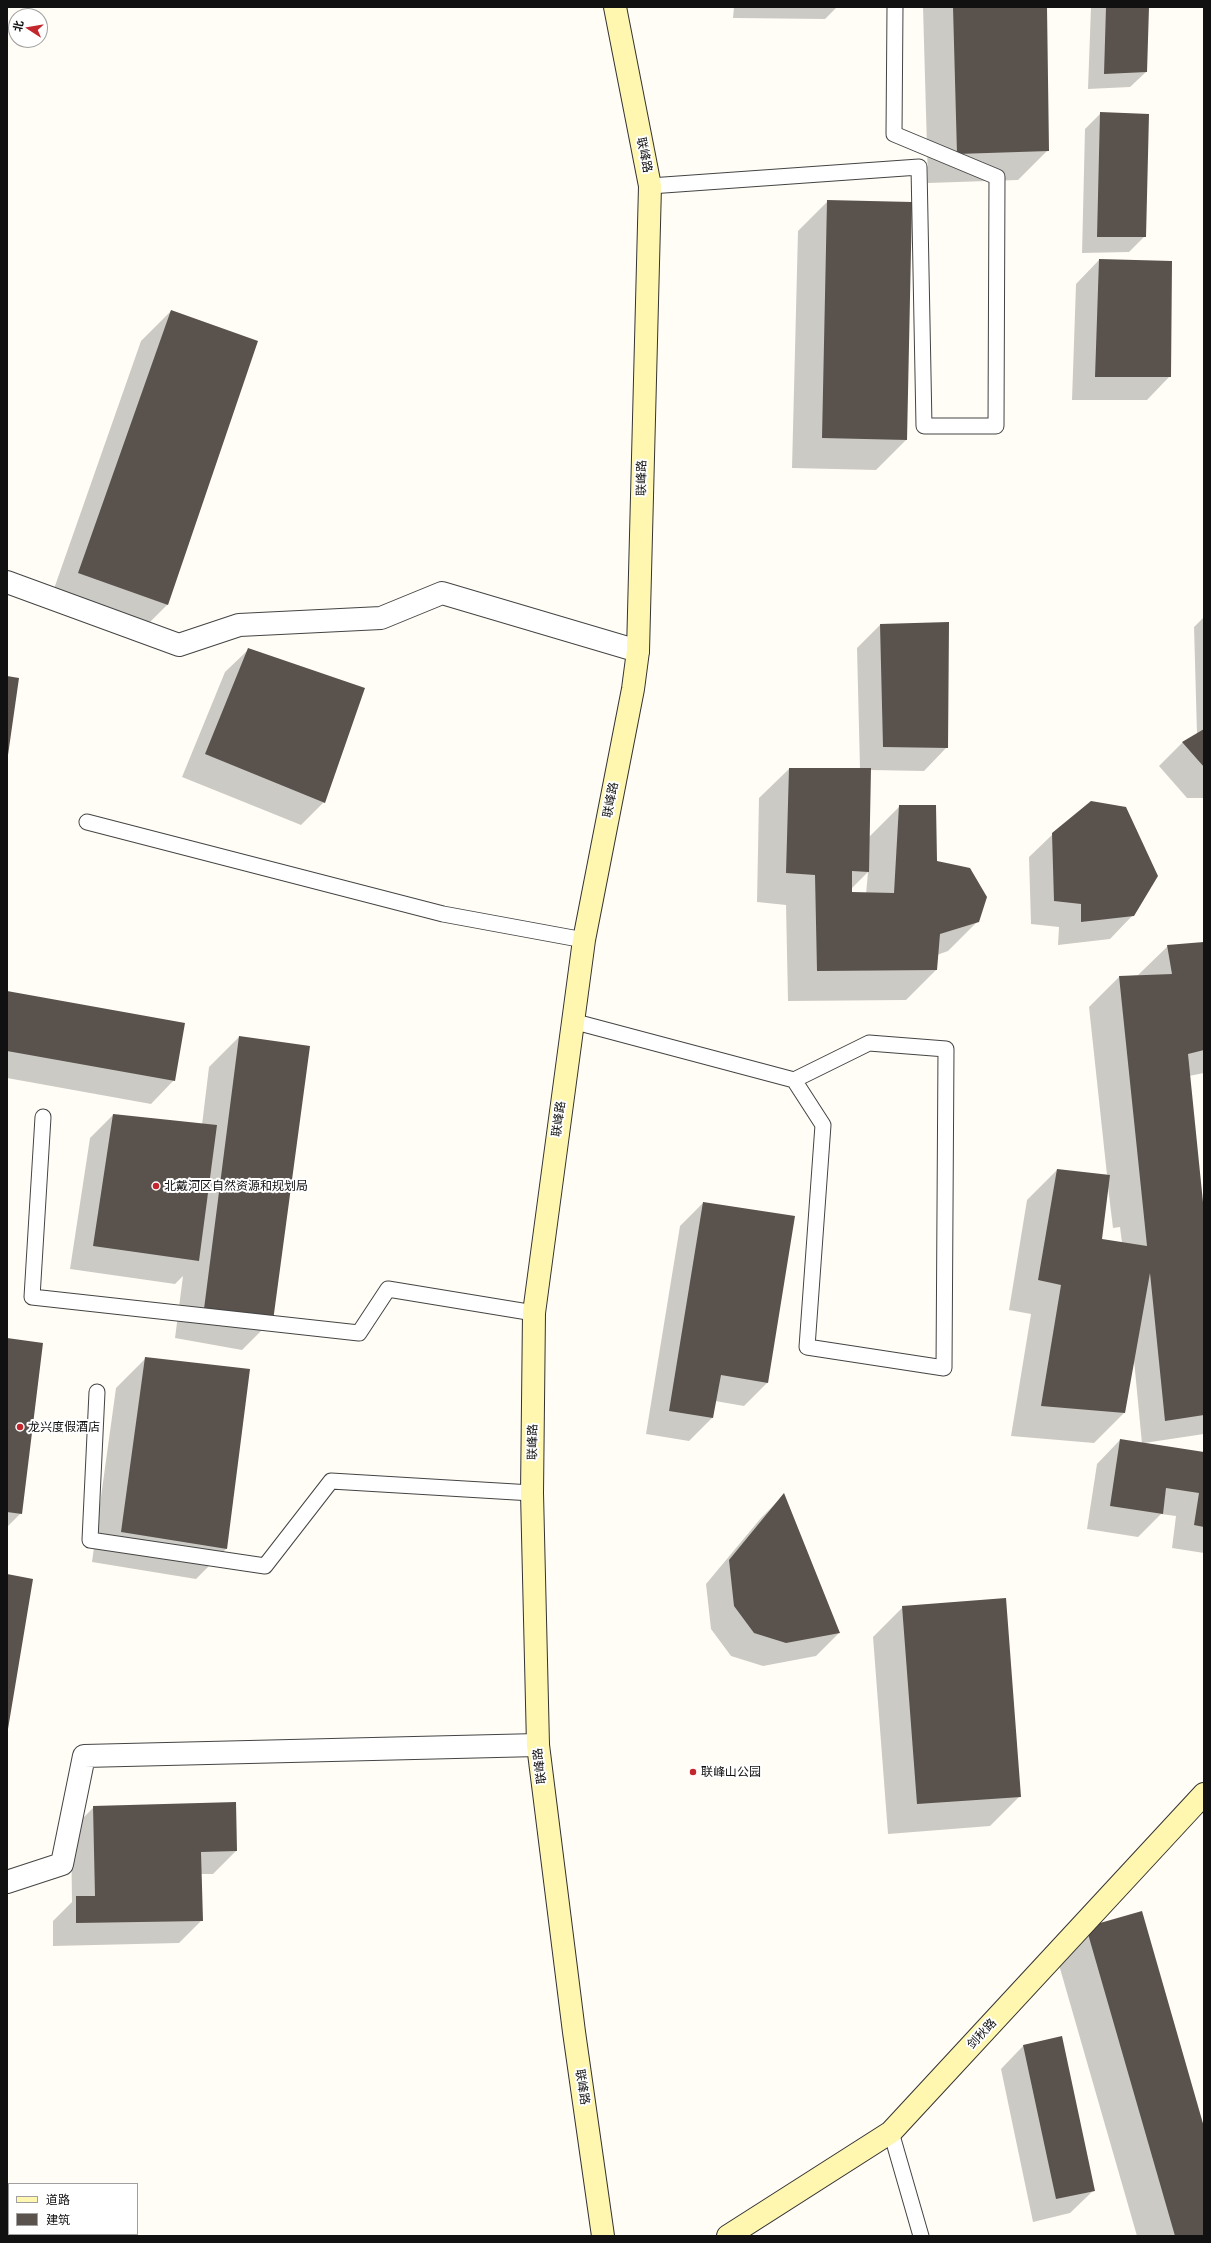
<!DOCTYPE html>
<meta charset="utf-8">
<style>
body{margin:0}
#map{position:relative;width:1211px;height:2243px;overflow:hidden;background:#fffdf5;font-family:Literata,"Noto Sans SC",serif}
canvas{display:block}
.frame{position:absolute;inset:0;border:8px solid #111;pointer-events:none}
.legend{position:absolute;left:8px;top:2183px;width:130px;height:52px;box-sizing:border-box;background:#fff;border:1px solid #a0a0a0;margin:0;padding:5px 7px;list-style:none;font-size:12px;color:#111}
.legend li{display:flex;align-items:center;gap:8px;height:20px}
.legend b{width:20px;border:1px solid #a0a0a0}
.north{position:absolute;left:8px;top:8px;width:40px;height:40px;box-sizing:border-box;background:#fff;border:1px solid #a0a0a0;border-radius:50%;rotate:282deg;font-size:11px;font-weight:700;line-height:16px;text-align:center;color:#111}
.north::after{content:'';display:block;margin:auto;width:14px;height:18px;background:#c4262e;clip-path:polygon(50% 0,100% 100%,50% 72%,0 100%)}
</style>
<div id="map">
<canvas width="1211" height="2243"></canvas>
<div class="frame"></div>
<ul class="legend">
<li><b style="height:5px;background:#fff6b0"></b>道路</li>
<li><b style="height:11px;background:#5a524d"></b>建筑</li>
</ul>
<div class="north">北</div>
</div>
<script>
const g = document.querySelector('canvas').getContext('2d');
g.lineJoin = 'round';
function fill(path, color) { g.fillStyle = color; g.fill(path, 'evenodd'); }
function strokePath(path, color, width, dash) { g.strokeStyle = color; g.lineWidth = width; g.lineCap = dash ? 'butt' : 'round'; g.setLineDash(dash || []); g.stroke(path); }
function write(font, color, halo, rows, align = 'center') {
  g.font = font + ' Literata,"Noto Sans SC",serif'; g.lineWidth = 4; g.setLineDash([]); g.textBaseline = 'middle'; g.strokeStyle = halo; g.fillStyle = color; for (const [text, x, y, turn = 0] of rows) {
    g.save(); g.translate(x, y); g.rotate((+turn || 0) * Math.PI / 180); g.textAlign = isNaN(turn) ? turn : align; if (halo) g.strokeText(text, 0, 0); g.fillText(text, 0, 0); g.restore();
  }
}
fill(new Path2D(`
 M 734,7 L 837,7 L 825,19 L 733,18 Z
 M 923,7 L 1046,7 L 1048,150 L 1018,180 L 928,183 Z
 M 1091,7 L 1148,7 L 1146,72 L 1130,87 L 1088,89 Z
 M 1101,113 L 1145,236 L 1129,252 L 1082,253 L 1085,129 Z
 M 828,201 L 906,440 L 876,470 L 792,468 L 798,231 Z
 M 1099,260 L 1170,376 L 1147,400 L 1072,400 L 1076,284 Z
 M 171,311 L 257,342 L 167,605 L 137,635 L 49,603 L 141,341 Z
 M 1204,617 L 1204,798 L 1187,798 L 1159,766 L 1182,743 L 1197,734 L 1194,627 Z
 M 881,624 L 947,747 L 924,771 L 870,770 L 869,837 L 900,806 L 978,921 L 948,951 L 937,955 L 936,970 L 906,1000 L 788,1001 L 786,905 L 757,902 L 759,798 L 789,769 L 860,769 L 857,648 ZM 868,872 L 866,894 L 851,893 L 851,889 Z
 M 249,649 L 324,802 L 301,825 L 182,777 L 225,672 Z
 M 1053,834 L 1133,915 L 1110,939 L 1058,945 L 1059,927 L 1031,924 L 1029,857 Z
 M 1204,943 L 1204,1073 L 1189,1076 L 1204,1220 L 1204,1434 L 1144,1443 L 1204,1453 L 1204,1553 L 1172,1548 L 1176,1516 L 1161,1514 L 1138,1537 L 1087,1529 L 1097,1464 L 1120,1440 L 1142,1444 L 1134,1360 L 1124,1413 L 1094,1443 L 1011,1436 L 1031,1314 L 1009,1310 L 1027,1200 L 1057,1170 L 1107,1175 L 1089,1007 L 1119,977 L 1138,975 L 1168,946 ZM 1108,1187 L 1113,1228 L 1120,1227 L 1122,1243 L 1101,1240 Z
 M 7,992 L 174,1080 L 151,1104 L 7,1078 Z
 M 239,1037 L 272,1320 L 242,1350 L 175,1338 L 183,1276 L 175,1284 L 70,1269 L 90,1138 L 113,1115 L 202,1125 L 209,1067 Z
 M 703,1203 L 767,1383 L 744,1406 L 715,1401 L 712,1418 L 689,1441 L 646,1434 L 680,1226 Z
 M 7,1339 L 21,1513 L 7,1527 Z
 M 146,1358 L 226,1549 L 196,1579 L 92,1562 L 116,1388 Z
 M 784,1495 L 839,1633 L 816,1656 L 763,1666 L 731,1656 L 711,1629 L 706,1584 L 761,1518 Z
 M 903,1607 L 1020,1796 L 990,1826 L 888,1834 L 873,1637 Z
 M 94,1807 L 236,1851 L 213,1874 L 201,1874 L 202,1920 L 179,1943 L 53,1946 L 53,1921 L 72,1902 L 71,1830 Z
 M 1087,1928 L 1204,2131 L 1204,2236 L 1137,2236 L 1057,1958 Z
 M 1024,2045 L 1094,2190 L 1070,2213 L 1033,2222 L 1001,2069 Z`), '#0003');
fill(new Path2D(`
 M 953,7 L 1047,7 L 1049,151 L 957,154 Z
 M 1106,7 L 1149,7 L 1147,72 L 1104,74 Z
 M 1100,112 L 1149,114 L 1146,237 L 1097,237 Z
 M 827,200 L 912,202 L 907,440 L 822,438 Z
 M 1099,259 L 1172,261 L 1171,377 L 1095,377 Z
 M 171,310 L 258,341 L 168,605 L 78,573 Z
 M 949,622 L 948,748 L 883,747 L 880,624 Z
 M 248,648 L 365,688 L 325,803 L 205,754 Z
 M 7,676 L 19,678 L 8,755 L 7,755 Z
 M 1204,729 L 1204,767 L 1182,742 Z
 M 789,768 L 871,768 L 869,872 L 852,871 L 852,892 L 894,893 L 899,805 L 936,805 L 937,861 L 970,868 L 987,897 L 979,922 L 940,934 L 937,970 L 817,971 L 815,875 L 786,873 Z
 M 1091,801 L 1126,807 L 1158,876 L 1134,916 L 1081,922 L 1081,904 L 1054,901 L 1052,833 Z
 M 1204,942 L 1204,1050 L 1188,1054 L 1204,1212 L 1204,1415 L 1165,1421 L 1150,1273 L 1125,1413 L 1041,1406 L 1061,1285 L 1038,1280 L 1057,1169 L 1110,1175 L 1102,1239 L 1147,1246 L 1119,976 L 1172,974 L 1167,945 Z
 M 7,991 L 185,1023 L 175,1081 L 7,1051 Z
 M 239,1036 L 310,1046 L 273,1321 L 204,1309 Z
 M 113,1114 L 217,1125 L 199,1261 L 93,1246 Z
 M 703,1202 L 795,1216 L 768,1383 L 721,1375 L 713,1418 L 669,1411 Z
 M 7,1338 L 43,1343 L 22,1514 L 7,1512 Z
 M 145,1357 L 250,1369 L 227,1549 L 121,1532 Z
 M 1120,1439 L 1204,1452 L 1204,1527 L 1194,1525 L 1199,1493 L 1166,1488 L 1163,1514 L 1110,1506 Z
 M 784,1493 L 840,1633 L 786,1643 L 754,1633 L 734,1606 L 729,1560 Z
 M 7,1574 L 33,1579 L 8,1729 L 7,1728 Z
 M 1006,1598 L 1021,1797 L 917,1804 L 902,1606 Z
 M 236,1802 L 237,1851 L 201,1852 L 203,1921 L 76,1923 L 76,1896 L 95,1896 L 93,1806 Z
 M 1142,1911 L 1204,2127 L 1204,2236 L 1175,2236 L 1086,1927 Z
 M 1062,2036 L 1095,2191 L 1056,2199 L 1023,2045 Z`), '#5a524d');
const lane = new Path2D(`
 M 650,186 L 919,167 L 924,426 L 996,426 L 997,177 L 894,134 L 895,7
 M 87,822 L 443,914 L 584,940
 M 572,1021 L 794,1080 L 869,1043 L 946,1049 L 944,1368 L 807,1347 L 823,1125 L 794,1080
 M 43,1117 L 32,1297 L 359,1333 L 388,1289 L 534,1313
 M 97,1392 L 90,1540 L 265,1566 L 331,1481 L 532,1493
 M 891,2132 L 921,2236`);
const street = new Path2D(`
 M 7,582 L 179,645 L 239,625 L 381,618 L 442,593 L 638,651
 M 7,1882 L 62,1864 L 84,1756 L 538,1745`);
const secondary = new Path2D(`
 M 603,2236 L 574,2032 L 538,1745 L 532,1493 L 534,1313 L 584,940 L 633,689 L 638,651 L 650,186 L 615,7
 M 728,2236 L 891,2132 L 1204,1794`);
strokePath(lane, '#444', 17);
strokePath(street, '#444', 24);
strokePath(secondary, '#333', 24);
strokePath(lane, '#fff', 15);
strokePath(street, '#fff', 22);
strokePath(secondary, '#fff6b0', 22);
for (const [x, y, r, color] of [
 [156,1186,4,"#c4262e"],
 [20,1427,4,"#c4262e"],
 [693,1772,4,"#c4262e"]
]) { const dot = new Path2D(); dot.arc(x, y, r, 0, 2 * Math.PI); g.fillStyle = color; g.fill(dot); strokePath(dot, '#fff', 1.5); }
write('12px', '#111', '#fff', [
 ["联峰路",644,155,79],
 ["联峰路",642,478,-89],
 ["联峰路",611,800,-79],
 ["联峰路",559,1119,-82],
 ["联峰路",533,1442,-89],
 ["联峰路",540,1766,-97],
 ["剑秋路",982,2034,-47],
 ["联峰路",582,2087,81]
]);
write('12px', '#111', '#fff', [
 ["北戴河区自然资源和规划局",164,1186],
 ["龙兴度假酒店",28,1427],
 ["联峰山公园",701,1772]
], 'left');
</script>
